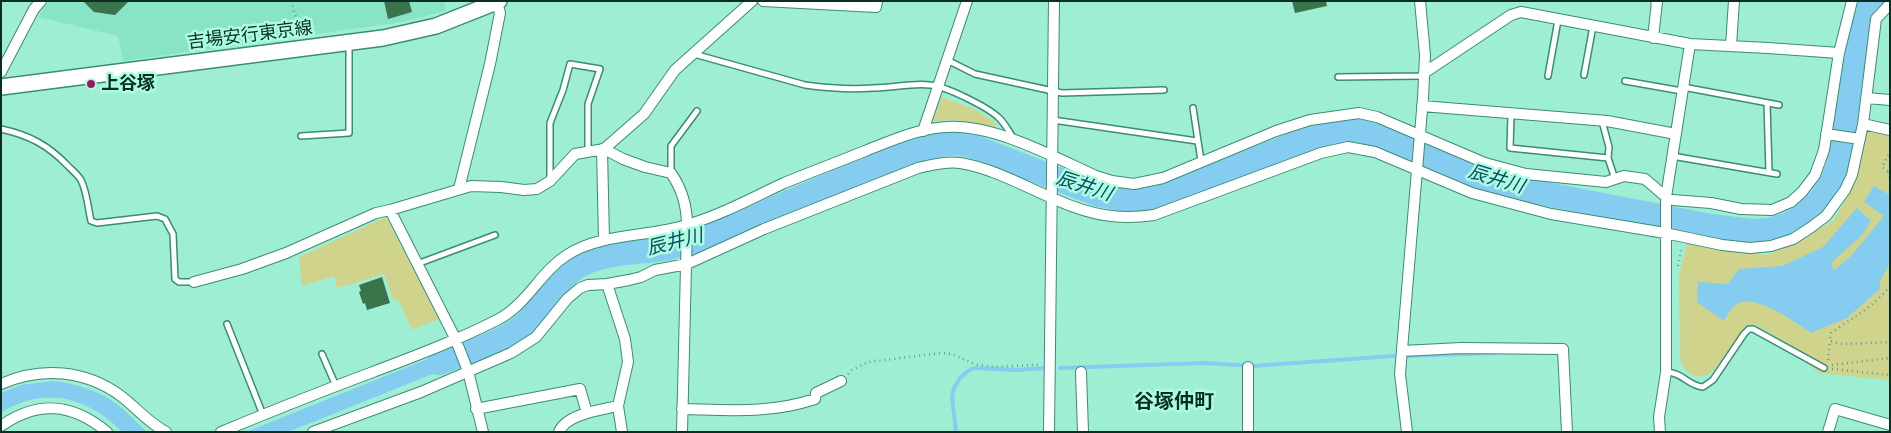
<!DOCTYPE html>
<meta charset="utf-8">
<style>
body{margin:0}
#map{position:relative;width:1891px;height:433px;overflow:hidden;background:#9eeed4;font-family:"DejaVu Sans",sans-serif}
canvas{display:block}
.frame{position:absolute;inset:0;border:2px solid #0a2d24;pointer-events:none}
</style>
<div id="map">
<canvas width="1891" height="433"></canvas>
<div class="frame"></div>
</div>
<script>
const g = document.querySelector('canvas').getContext('2d');
g.lineJoin = 'round';
function fill(path, color) { g.fillStyle = color; g.fill(path, 'evenodd'); }
function strokePath(path, color, width, dash) { g.strokeStyle = color; g.lineWidth = width; g.lineCap = dash ? 'butt' : 'round'; g.setLineDash(dash || []); g.stroke(path); }
function write(font, color, halo, rows, align = 'center') {
  g.font = font + ' "DejaVu Sans","Noto Sans JP",sans-serif'; g.lineWidth = 5; g.setLineDash([]); g.textBaseline = 'middle'; g.strokeStyle = halo; g.fillStyle = color; for (const [text, x, y, turn = 0] of rows) {
    g.save(); g.translate(x, y); g.rotate((+turn || 0) * Math.PI / 180); g.textAlign = isNaN(turn) ? turn : align; if (halo) g.strokeText(text, 0, 0); g.fillText(text, 0, 0); g.restore();
  }
}
fill(new Path2D(`
 M 49,1 L 444,1 L 446,11 L 402,22 L 123,61 L 118,36 L 38,17 Z`), '#89e3c7');
fill(new Path2D(`
 M 942,97 L 974,109 L 998,124 L 993,127 L 956,120 L 933,121 Z
 M 1866,131 L 1890,135 L 1890,380 L 1819,373 L 1809,365 L 1813,358 L 1758,326 L 1748,324 L 1713,371 C 1699,383 1684,374 1680,358 L 1679,275 L 1687,243 L 1768,255 L 1804,239 L 1834,220 L 1856,182 Z
 M 386,217 L 439,319 L 412,330 L 399,300 L 394,301 L 384,274 L 337,288 L 334,276 L 302,286 L 299,257 Z`), '#cfd38c');
fill(new Path2D(`
 M 1874,186 L 1890,195 L 1890,263 L 1879,283 L 1881,288 L 1847,318 L 1811,333 C 1796,323 1758,295 1739,303 C 1732,306 1728,314 1724,321 L 1697,302 L 1698,282 L 1728,284 L 1739,269 L 1782,266 L 1823,247 L 1857,208 L 1871,221 L 1862,235 L 1831,263 L 1834,270 L 1851,256 L 1884,216 L 1864,202 Z
 M 465,344 L 470,359 L 288,432 L 246,432 Z
 M 53,381 C 79,384 104,392 124,410 C 132,417 139,425 147,432 L 122,432 C 89,397 43,385 1,413 L 1,393 L 21,385 Z`), '#85ccf1');
strokePath(new Path2D(`
 M 1408,356 L 1495,353
 M 1060,368 L 1205,363 L 1253,366 L 1394,356
 M 956,432 L 952,397 L 954,388 L 960,378 L 968,371 L 974,368 L 1017,370 L 1044,368`), '#85ccf1', 4);
strokePath(new Path2D(`
 M 439,363 C 465,353 497,345 520,328 C 543,310 554,279 581,265 C 605,253 631,253 656,250 C 671,248 686,244 701,239 L 836,182 L 907,154 L 938,145 L 955,143 L 972,146 L 1099,195 L 1127,200 L 1163,196 L 1294,144 L 1328,133 L 1346,131 L 1362,131 L 1404,146 L 1464,172 L 1505,186 L 1711,226 L 1752,231 L 1769,230 L 1786,225 L 1799,219 L 1820,200 L 1829,187 L 1837,169 L 1841,151 L 1848,99 L 1865,14 L 1872,1`), '#85ccf1', 24);
fill(new Path2D(`
 M 83,1 L 129,1 L 115,15 L 94,12 Z
 M 384,1 L 409,1 L 412,12 L 388,19 Z
 M 1292,1 L 1326,1 L 1327,6 L 1295,13 Z
 M 382,277 L 390,303 L 367,310 L 365,303 L 363,304 L 359,292 L 361,291 L 359,285 Z`), '#3b734b');
const lane = new Path2D(`
 M 694,54 L 805,85 C 827,88 851,90 873,88 C 892,88 911,83 930,85 C 946,86 987,107 998,117 C 1005,123 1009,132 1014,139
 M 947,60 L 975,74 L 1062,93 L 1164,90
 M 1584,75 L 1593,26
 M 1548,76 L 1558,20
 M 1338,77 L 1419,76 L 1424,74
 M 1625,81 L 1682,91
 M 1683,87 L 1779,105
 M 1767,103 L 1769,172
 M 1193,108 L 1201,161
 M 1511,114 L 1510,148 L 1608,158
 M 1053,120 L 1197,141
 M 1602,121 L 1609,147 L 1608,158 L 1615,179
 M 1,129 C 29,135 48,145 68,166 C 72,170 78,175 81,180 C 87,192 88,208 91,221 L 97,223 L 157,216 L 165,219 L 173,234 L 175,279 L 179,282 L 194,282
 M 301,136 L 349,133 L 349,43
 M 1672,156 L 1777,174
 M 671,173 L 671,146 L 697,111
 M 550,180 L 550,123 L 563,90 L 570,64 L 600,69 L 588,104 L 588,152
 M 417,264 L 495,235
 M 227,324 L 263,415
 M 322,354 L 336,386
 M 1666,372 C 1684,373 1688,386 1703,387 L 1713,380 L 1744,334 L 1749,329 L 1753,329 L 1824,368`);
const street = new Path2D(`
 M 763,1 L 876,7 L 877,1
 M 1653,38 L 1657,2 L 1656,1
 M 1731,46 L 1734,1
 M 1,72 L 34,9 L 41,1
 M 1424,73 L 1511,15 L 1521,12 L 1690,44 L 1768,48 L 1839,53
 M 1867,98 L 1890,100
 M 1422,106 L 1607,121 L 1676,134
 M 1863,124 L 1890,130
 M 923,131 L 967,1
 M 1826,134 L 1860,139
 M 602,149 L 604,240
 M 604,149 L 644,114 L 675,70 L 752,1
 M 459,189 L 490,64 L 500,13 L 497,3
 M 390,210 L 455,338 L 468,371 L 483,432
 M 194,282 L 242,269 L 286,253 L 376,213 L 390,210 L 471,186 L 501,187 L 524,190 L 537,189 L 550,181 L 575,154 L 604,149 L 623,159 L 645,167 L 671,173 C 682,189 687,205 687,225 L 682,432
 M 607,284 L 625,339 L 628,362 L 618,406 L 622,432
 M 1402,351 L 1461,348 L 1563,349 L 1567,432
 M 1081,372 L 1083,432
 M 1,384 C 41,366 86,370 121,396 C 138,409 146,421 166,432
 M 476,409 L 580,389 L 587,413
 M 682,409 C 729,410 770,414 815,399 L 816,393 L 841,381
 M 1,426 C 38,400 72,403 107,432
 M 221,432 C 272,411 322,391 373,372 C 415,356 458,340 497,320 C 527,305 540,272 567,255 C 600,233 649,237 687,225 C 721,215 752,198 784,183 C 811,172 838,162 865,151 C 891,141 919,128 947,127 C 994,124 1054,157 1096,176 L 1112,181 L 1134,184 L 1163,178 L 1276,131 L 1310,120 L 1359,113 L 1377,117 L 1485,163 L 1526,174 L 1606,182 L 1624,176 L 1645,179 L 1666,197 L 1673,200 L 1711,203 L 1741,209 L 1772,210 L 1791,202 L 1802,192 L 1815,175 L 1824,150 L 1839,53 L 1852,1
 M 313,432 L 421,392 L 511,353 L 536,337 L 567,299 L 580,288 L 588,285 L 607,284 L 629,280 L 641,277 L 655,270 L 687,264 L 764,229 L 918,168 C 932,165 946,161 960,163 C 1011,171 1060,211 1112,216 C 1126,218 1140,217 1154,215 L 1321,153 L 1348,147 L 1375,152 L 1472,193 L 1551,214 L 1665,233 L 1722,245 L 1750,248 L 1771,246 L 1793,239 L 1810,228 L 1826,216 L 1845,190 L 1852,175 L 1863,124 L 1876,19 L 1890,4
 M 559,432 C 566,414 601,410 618,406
 M 1049,432 L 1054,1
 M 1248,432 L 1248,367
 M 1407,432 L 1400,374 L 1423,98 L 1425,55 L 1420,1
 M 1660,432 L 1659,417 L 1666,372 L 1666,197 L 1690,44
 M 1828,432 L 1835,409 L 1890,425`);
const secondary = new Path2D(`
 M 1,87 L 383,38 L 436,26 L 499,1`);
strokePath(lane, '#3b8c75', 8);
strokePath(street, '#3b8c75', 12);
strokePath(secondary, '#3b8c75', 18);
strokePath(new Path2D(`
 M 291,1 L 301,34
 M 1888,171 L 1882,167 L 1890,152
 M 1888,172 L 1890,179
 M 1678,266 L 1682,247
 M 1890,286 C 1874,307 1852,318 1831,333 L 1830,341 L 1842,344 L 1890,342
 M 1828,360 L 1830,341
 M 1832,365 L 1890,358
 M 1832,369 L 1890,375
 M 848,374 L 852,370 L 868,362 L 942,353 C 958,354 962,360 975,364 C 995,369 1018,365 1038,365`), '#63a08d', 2.5, [1, 4]);
strokePath(lane, '#fff', 5);
strokePath(street, '#fff', 10);
strokePath(secondary, '#fff', 15);
for (const [x, y, r, color] of [
 [91,84,5,"#9d1665"]
]) { const dot = new Path2D(); dot.arc(x, y, r, 0, 2 * Math.PI); g.fillStyle = color; g.fill(dot); strokePath(dot, '#abfce1', 2); }
write('18px', '#0a2d24', '#abfce1', [
 ["吉場安行東京線",250,36,-7]
]);
write('bold 18px', '#0a2d24', '#abfce1', [
 ["上谷塚",101,84]
], 'left');
write('italic 19px', '#0f4a63', '#abfce1', [
 ["辰井川",1496,180,17],
 ["辰井川",1084,187,18],
 ["辰井川",675,243,-14]
]);
write('bold 20px', '#0a2d24', '#abfce1', [
 ["谷塚仲町",1174,403]
]);
</script>
